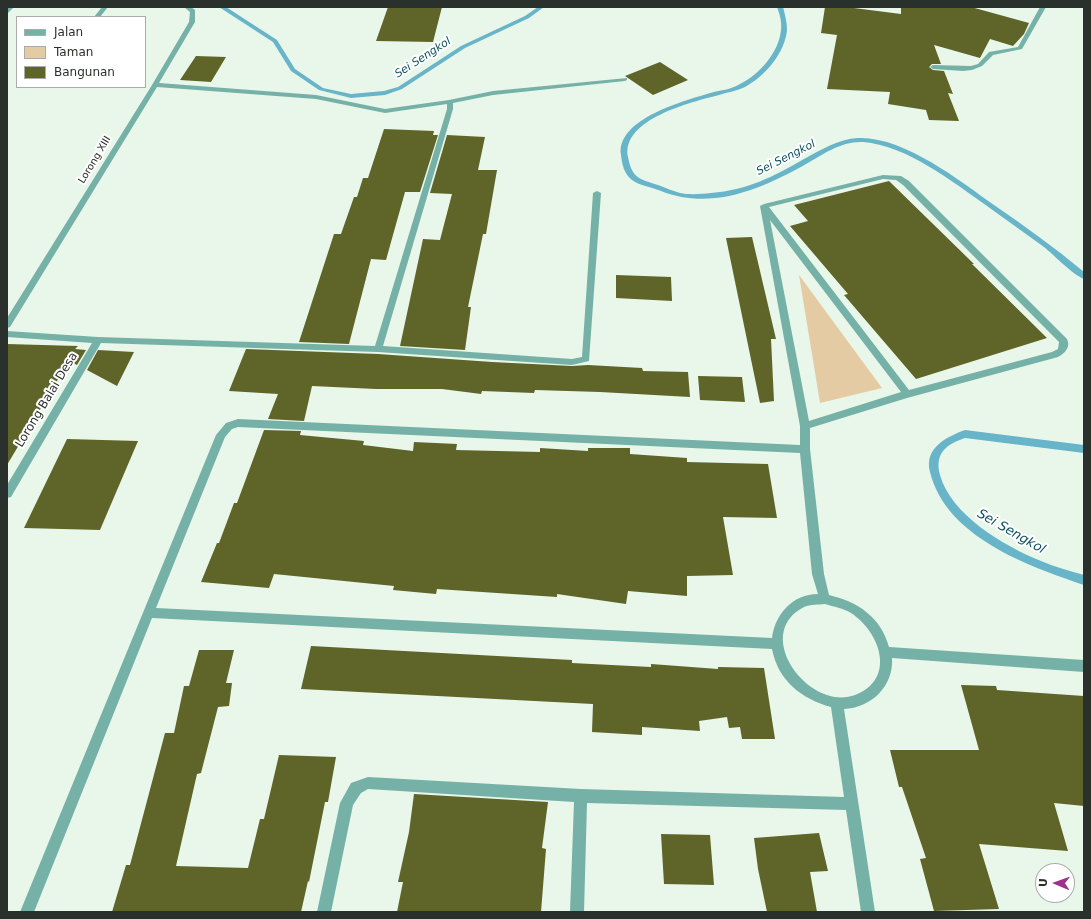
<!DOCTYPE html>
<style>
body{margin:0}
#map{position:relative;width:1091px;height:919px;overflow:hidden;background:#e8f7e9;font-family:"DejaVu Sans",sans-serif}
canvas{display:block}
.frame{position:absolute;inset:0;border:8px solid #2a302b;pointer-events:none}
.legend{position:absolute;left:16px;top:16px;width:130px;height:72px;box-sizing:border-box;background:#fff;border:1px solid #aaacaa;margin:0;padding:5px 7px;list-style:none;font-size:12px;color:#2a302b}
.legend li{display:flex;align-items:center;gap:8px;height:20px}
.legend b{width:20px;border:1px solid #aaacaa}
.north{position:absolute;left:1035px;top:863px;width:40px;height:40px;box-sizing:border-box;background:#fff;border:1px solid #aaacaa;border-radius:50%;rotate:272deg;font-size:11px;font-weight:700;line-height:16px;text-align:center;color:#2a302b}
.north::after{content:'';display:block;margin:auto;width:14px;height:18px;background:#a0308e;clip-path:polygon(50% 0,100% 100%,50% 72%,0 100%)}
</style>
<div id="map">
<canvas width="1091" height="919"></canvas>
<div class="frame"></div>
<ul class="legend">
<li><b style="height:5px;background:#75b1a7"></b>Jalan</li>
<li><b style="height:11px;background:#e4cba4"></b>Taman</li>
<li><b style="height:11px;background:#5f6429"></b>Bangunan</li>
</ul>
<div class="north">U</div>
</div>
<script>
const g = document.querySelector('canvas').getContext('2d');
g.lineJoin = 'round';
function fill(path, color) { g.fillStyle = color; g.fill(path, 'evenodd'); }
function write(font, color, halo, rows, align = 'center') {
  g.font = font + ' "DejaVu Sans",sans-serif'; g.lineWidth = 4; g.setLineDash([]); g.textBaseline = 'middle'; g.strokeStyle = halo; g.fillStyle = color; for (const [text, x, y, turn = 0] of rows) {
    g.save(); g.translate(x, y); g.rotate((+turn || 0) * Math.PI / 180); g.textAlign = isNaN(turn) ? turn : align; if (halo) g.strokeText(text, 0, 0); g.fillText(text, 0, 0); g.restore();
  }
}
fill(new Path2D(`
 M 799,275 L 882,388 L 820,403 Z`), '#e4cba4');
fill(new Path2D(`
 M 219,7 L 226,7 L 277,40 L 295,69 L 323,88 L 351,94 L 384,91 L 398,87 L 461,46 L 525,16 L 538,7 L 544,7 L 529,18 L 465,48 L 402,89 L 385,95 L 351,98 L 319,90 L 291,71 L 273,42 Z
 M 777,7 L 783,7 C 785,15 787,22 787,30 C 785,53 765,76 745,87 C 737,91 728,92 719,95 C 692,102 621,119 628,157 C 632,179 640,179 658,185 C 666,188 673,191 680,193 C 690,195 701,194 711,193 C 747,190 773,177 804,159 C 821,150 838,139 858,138 C 903,136 959,180 994,205 C 1025,226 1055,248 1084,272 L 1084,279 C 1072,274 1055,256 1044,247 C 1025,233 1006,220 987,206 C 953,182 906,145 863,142 C 841,141 824,154 806,164 C 762,189 711,211 661,191 C 652,187 640,186 632,180 C 624,174 622,164 621,155 C 616,118 687,100 714,92 C 723,90 732,89 740,84 C 760,74 779,52 781,30 C 782,22 780,15 777,7 Z
 M 965,430 L 1084,445 L 1084,453 L 965,438 C 947,444 934,453 940,475 C 951,515 1004,546 1041,561 C 1055,567 1070,571 1084,575 L 1084,585 C 1028,566 946,537 930,472 C 924,448 946,437 965,430 Z`), '#68b4c9');
fill(new Path2D(`
 M 388,7 L 442,7 L 433,42 L 376,41 Z
 M 825,7 L 846,7 L 901,14 L 901,7 L 971,7 L 1029,23 L 1024,34 L 1013,46 L 990,39 L 980,58 L 934,45 L 941,64 L 932,64 L 929,67 L 933,70 L 944,71 L 953,94 L 948,93 L 959,121 L 929,120 L 926,110 L 888,104 L 890,92 L 827,89 L 837,35 L 821,33 Z
 M 196,56 L 226,57 L 211,82 L 180,80 Z
 M 660,62 L 688,80 L 653,95 L 625,76 Z
 M 384,129 L 434,131 L 433,135 L 438,135 L 420,192 L 405,192 L 386,260 L 371,259 L 349,344 L 299,342 L 334,234 L 341,234 L 354,197 L 357,197 L 363,178 L 368,178 Z
 M 447,135 L 485,137 L 478,170 L 497,170 L 486,234 L 483,234 L 468,307 L 471,307 L 465,350 L 400,346 L 423,239 L 440,240 L 452,194 L 430,193 Z
 M 889,181 L 974,264 L 972,264 L 1047,338 L 916,379 L 844,295 L 848,294 L 790,226 L 808,221 L 794,205 Z
 M 752,237 L 776,339 L 771,339 L 774,401 L 760,403 L 726,238 Z
 M 616,275 L 671,277 L 672,301 L 616,298 Z
 M 7,344 L 78,346 L 75,349 L 86,350 L 77,365 L 69,361 L 7,465 Z
 M 246,349 L 378,354 L 492,362 L 572,366 L 588,365 L 642,368 L 643,371 L 688,372 L 690,397 L 600,392 L 535,390 L 534,393 L 482,391 L 481,394 L 442,389 L 376,389 L 312,386 L 304,421 L 268,419 L 278,394 L 229,391 Z
 M 98,350 L 134,352 L 117,386 L 87,370 Z
 M 698,376 L 742,377 L 745,402 L 700,400 Z
 M 264,430 L 301,431 L 300,435 L 364,441 L 363,445 L 413,451 L 414,442 L 457,444 L 456,450 L 540,452 L 540,448 L 588,451 L 588,448 L 630,448 L 630,454 L 687,458 L 687,462 L 768,464 L 777,518 L 723,517 L 733,575 L 687,576 L 687,596 L 628,591 L 626,604 L 557,594 L 557,597 L 437,589 L 436,594 L 393,590 L 394,586 L 274,574 L 269,588 L 201,582 L 217,543 L 219,543 L 234,503 L 237,503 Z
 M 67,439 L 138,441 L 100,530 L 24,528 Z
 M 311,646 L 572,660 L 572,663 L 651,667 L 651,664 L 718,669 L 718,667 L 764,668 L 775,739 L 742,739 L 740,727 L 729,728 L 727,717 L 699,721 L 700,731 L 642,727 L 642,735 L 592,732 L 593,704 L 301,689 Z
 M 199,650 L 234,650 L 226,683 L 232,683 L 229,706 L 218,707 L 201,773 L 197,774 L 176,866 L 248,868 L 260,819 L 264,819 L 279,755 L 336,757 L 328,802 L 325,802 L 309,882 L 308,881 L 301,912 L 112,912 L 126,865 L 130,865 L 165,733 L 174,733 L 184,686 L 189,686 Z
 M 961,685 L 996,686 L 997,690 L 1084,696 L 1084,806 L 1054,803 L 1068,851 L 979,844 L 999,909 L 934,911 L 920,859 L 926,858 L 902,787 L 899,787 L 890,750 L 979,750 Z
 M 414,794 L 548,802 L 542,848 L 546,849 L 541,912 L 397,912 L 403,882 L 398,882 L 409,832 Z
 M 819,833 L 828,871 L 810,872 L 817,912 L 767,912 L 758,869 L 754,838 Z
 M 661,834 L 710,835 L 714,885 L 664,884 Z`), '#5f6429');
fill(new Path2D(`
 M 8,7 L 14,7 L 7,14 Z
 M 102,7 L 108,7 L 100,17 L 94,17 Z
 M 184,7 L 191,7 L 195,10 L 195,22 L 159,83 L 316,95 L 385,109 L 449,100 L 493,91 L 627,78 L 627,80 L 625,81 L 493,95 L 453,103 L 453,109 L 383,346 L 572,359 L 582,357 L 593,193 L 597,191 L 601,193 L 589,361 L 572,365 L 378,352 L 101,343 L 11,497 L 7,498 L 7,485 L 92,343 L 7,337 L 7,331 L 98,337 L 375,346 L 447,109 L 447,104 L 385,113 L 316,99 L 157,87 L 10,327 L 7,328 L 7,318 L 152,85 L 189,22 L 190,12 Z
 M 1040,7 L 1046,7 L 1022,49 L 993,55 L 982,66 L 972,70 L 963,71 L 933,69 L 930,67 L 933,65 L 971,66 L 978,64 L 989,52 L 1018,47 Z
 M 883,175 L 901,176 L 909,181 L 1067,339 C 1071,347 1065,353 1058,357 L 907,398 L 810,428 L 810,449 L 824,574 L 829,595 C 858,602 881,617 889,647 L 1084,660 L 1084,672 L 892,658 C 894,686 871,708 844,709 L 875,912 L 861,912 L 846,810 L 587,803 L 584,912 L 570,912 L 574,802 L 368,789 L 361,793 L 353,805 L 331,912 L 317,912 L 340,803 L 351,783 L 368,777 L 581,789 L 844,797 L 831,707 C 802,699 778,681 772,649 L 152,618 L 34,912 L 20,912 L 216,435 L 226,423 L 238,419 L 800,445 L 800,426 L 760,206 L 764,204 ZM 883,179 L 896,180 L 903,185 L 1059,342 L 1058,349 L 1052,352 L 909,390 L 769,207 ZM 770,220 L 901,392 L 809,421 ZM 238,427 L 800,453 L 812,574 L 818,594 C 793,594 775,614 772,638 L 156,608 L 225,437 L 232,429 ZM 825,604 C 834,607 843,608 851,613 C 880,632 897,679 855,695 C 809,712 751,634 804,607 C 811,604 818,605 825,604 Z`), '#75b1a7');
write('10px', '#2a302b', '#fff', [
 ["Lorong XIII",95,160,-59]
]);
write('italic 11px', '#0c4f5e', '#fff', [
 ["Sei Sengkol",423,58,-33],
 ["Sei Sengkol",786,158,-27]
]);
write('12px', '#2a302b', '#fff', [
 ["Lorong Balai Desa",47,400,-59]
]);
write('italic 13px', '#0c4f5e', '#fff', [
 ["Sei Sengkol",1011,532,30]
]);
</script>
